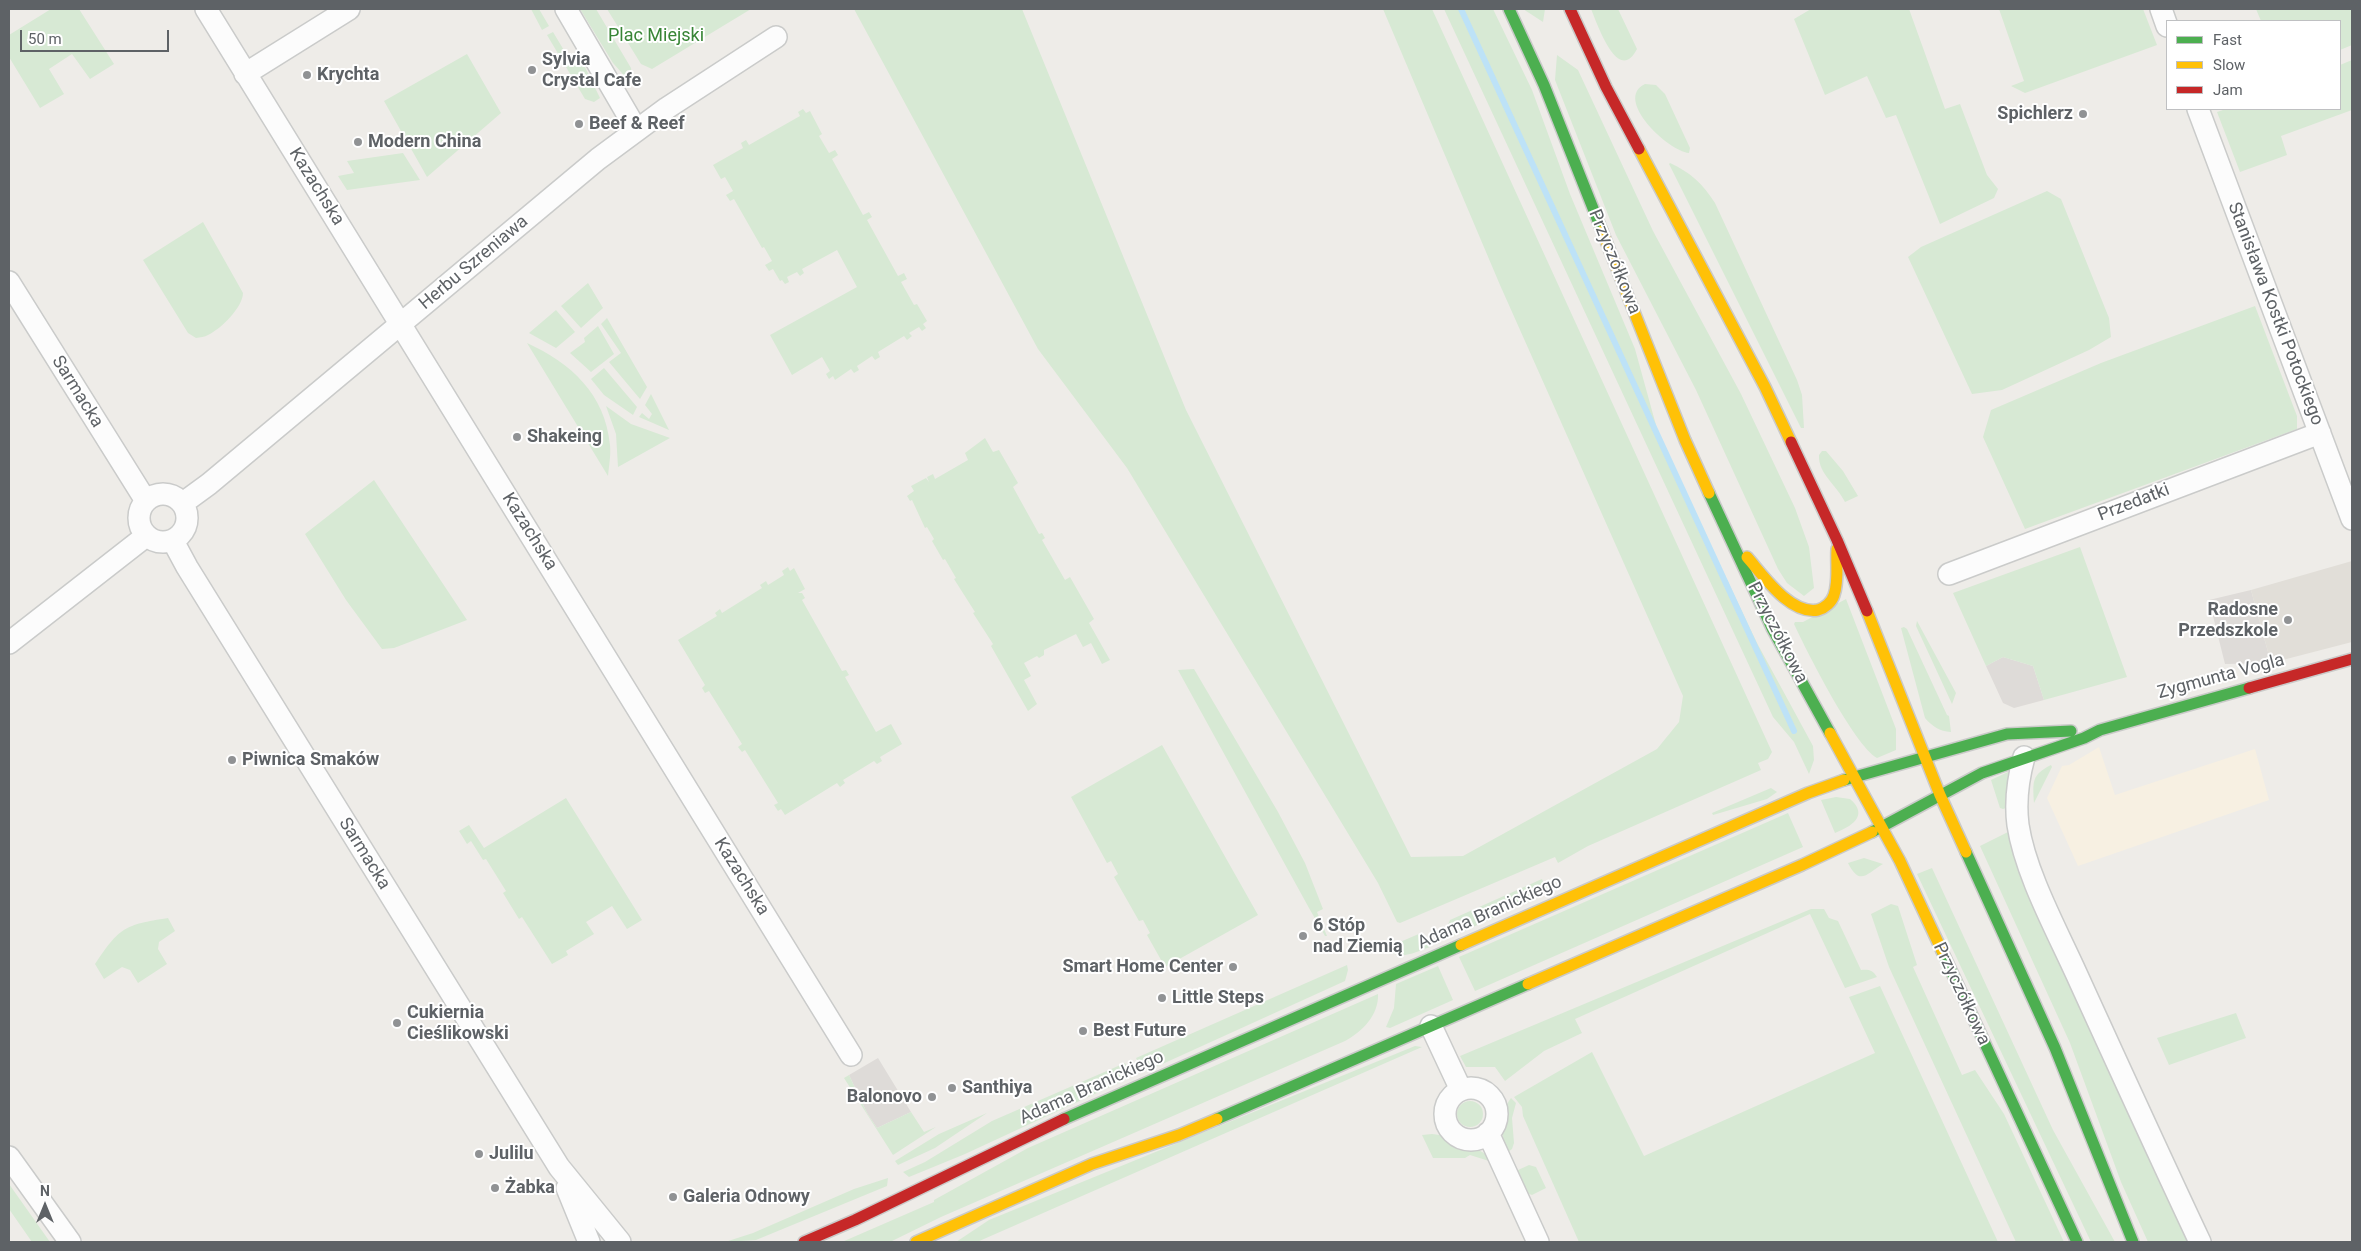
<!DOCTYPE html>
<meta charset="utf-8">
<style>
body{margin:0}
#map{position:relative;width:2361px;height:1251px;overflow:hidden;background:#eeece8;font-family:Roboto,sans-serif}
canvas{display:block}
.frame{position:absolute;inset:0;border:10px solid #5e6266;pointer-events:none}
.legend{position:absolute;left:2166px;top:20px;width:175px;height:90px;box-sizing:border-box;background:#fff;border:1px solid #bfc0c2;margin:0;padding:6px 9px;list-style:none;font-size:15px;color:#5e6266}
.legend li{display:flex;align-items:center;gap:10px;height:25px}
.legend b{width:25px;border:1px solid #bfc0c2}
.north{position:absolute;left:20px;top:1181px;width:50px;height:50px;-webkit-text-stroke:4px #fff;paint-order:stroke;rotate:0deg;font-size:14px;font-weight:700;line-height:20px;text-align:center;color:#5e6266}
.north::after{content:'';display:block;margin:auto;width:18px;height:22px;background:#5e6266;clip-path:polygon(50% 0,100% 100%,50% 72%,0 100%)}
.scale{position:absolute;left:20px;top:30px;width:149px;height:22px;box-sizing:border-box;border:2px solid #5e6266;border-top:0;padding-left:6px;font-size:15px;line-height:18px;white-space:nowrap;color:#5e6266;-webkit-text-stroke:4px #fff;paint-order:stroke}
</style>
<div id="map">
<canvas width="2361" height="1251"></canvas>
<div class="frame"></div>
<ul class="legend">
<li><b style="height:6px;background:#4caf50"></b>Fast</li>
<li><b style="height:6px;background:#ffc107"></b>Slow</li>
<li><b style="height:6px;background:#c62828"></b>Jam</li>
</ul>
<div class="north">N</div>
<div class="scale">50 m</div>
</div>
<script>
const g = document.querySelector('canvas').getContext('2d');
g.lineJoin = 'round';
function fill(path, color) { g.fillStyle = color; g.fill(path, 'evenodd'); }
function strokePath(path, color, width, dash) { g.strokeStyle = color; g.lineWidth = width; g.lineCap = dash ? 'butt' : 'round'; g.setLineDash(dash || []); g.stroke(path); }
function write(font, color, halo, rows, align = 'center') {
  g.font = font + ' Roboto,sans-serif'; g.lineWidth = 4; g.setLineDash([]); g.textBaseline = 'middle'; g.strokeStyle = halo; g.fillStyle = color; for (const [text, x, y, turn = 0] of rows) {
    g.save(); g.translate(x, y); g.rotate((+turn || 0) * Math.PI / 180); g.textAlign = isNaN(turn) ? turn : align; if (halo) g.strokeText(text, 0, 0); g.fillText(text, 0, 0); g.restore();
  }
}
fill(new Path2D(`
 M 2099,747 L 2115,795 L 2255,749 L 2269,800 L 2078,866 L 2047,798 L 2062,766 L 2069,765 Z`), '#f7f0e2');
fill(new Path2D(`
 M 2251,590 L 2271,663 L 2225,664 L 2209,600 Z
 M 2003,657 L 2033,666 L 2044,700 L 2014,708 L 2003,703 L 1986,666 Z
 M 878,1058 L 911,1112 L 877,1128 L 867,1113 L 849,1075 Z`), '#dedbd8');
fill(new Path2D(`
 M 2352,561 L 2352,642 L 2271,663 L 2251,590 Z`), '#e1ded8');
fill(new Path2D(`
 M 51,9 L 79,9 L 114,64 L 90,79 L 72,54 L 49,69 L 64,94 L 40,108 L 9,57 L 9,35 Z
 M 531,9 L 539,9 L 549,26 L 542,30 Z
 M 580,9 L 596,9 L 631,68 L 632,79 L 628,80 L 613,63 Z
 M 607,9 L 751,9 L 652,69 L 641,64 Z
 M 854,9 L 1022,9 L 1186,410 L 1411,857 L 1463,856 L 1657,749 L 1679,722 L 1683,696 L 1500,285 L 1383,9 L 1432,9 L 1772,752 L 1768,759 L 1758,763 L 1761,770 L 1588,846 L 1558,863 L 1555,857 L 1400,923 L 1397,922 L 1378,883 L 1127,468 L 1038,349 Z
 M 1444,9 L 1493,9 L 1532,90 L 1570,194 L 1635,349 L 1659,436 L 1757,643 L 1813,746 L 1814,760 L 1809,774 L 1794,742 L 1773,717 Z
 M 1523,9 L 1545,9 L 1543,22 Z
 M 1591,9 L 1618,9 L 1637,49 C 1618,86 1597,23 1591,9 Z
 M 1811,9 L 1909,9 L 1945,109 L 1960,104 L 1987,175 L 1998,189 L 1994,198 L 1940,224 L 1896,115 L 1886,118 L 1867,76 L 1825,95 L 1794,19 Z
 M 1999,9 L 2143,9 L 2157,45 L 2025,93 L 2011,86 L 2024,81 Z
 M 2256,9 L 2351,9 L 2352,45 L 2340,50 L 2340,21 L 2261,21 Z
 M 553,32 L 568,57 L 582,61 L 600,98 L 594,102 L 585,99 L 547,35 Z
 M 467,54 L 501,113 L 427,177 L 384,101 Z
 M 1557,55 L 1578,70 L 1653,231 L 1741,394 L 1795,508 L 1809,547 L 1814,588 L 1804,596 L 1787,583 L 1778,569 L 1696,390 L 1616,235 L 1555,80 Z
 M 2352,60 L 2352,110 L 2281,136 L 2287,155 L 2240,172 L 2217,112 L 2226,109 L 2340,109 L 2340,65 Z
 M 1645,84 L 1656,85 L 1665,94 L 1690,148 L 1689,153 C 1668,151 1613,99 1645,84 Z
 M 803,109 L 806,113 L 810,111 L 822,134 L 819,136 L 829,153 L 835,150 L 838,155 L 832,159 L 863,215 L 869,212 L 872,217 L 867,220 L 898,276 L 904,273 L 907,279 L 901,282 L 914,305 L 917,304 L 927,321 L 923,324 L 926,328 L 922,331 L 919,327 L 909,333 L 912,336 L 907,340 L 904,336 L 878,352 L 880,357 L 875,360 L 872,356 L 857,366 L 859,370 L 854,373 L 851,369 L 835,380 L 833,376 L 829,379 L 826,374 L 830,371 L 822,357 L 792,375 L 770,335 L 857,287 L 837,250 L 802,269 L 804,273 L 800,276 L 797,272 L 787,277 L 789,282 L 785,284 L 782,280 L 780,281 L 773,269 L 769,271 L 765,265 L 772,261 L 764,247 L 762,248 L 734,199 L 730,201 L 726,195 L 733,191 L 725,177 L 721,179 L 713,165 L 743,148 L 741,143 L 746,140 L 749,145 L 800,116 L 798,112 Z
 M 403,153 L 420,180 L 347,190 L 338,176 L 354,173 L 347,161 Z
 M 1670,163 C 1690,172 1703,184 1715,203 L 1797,380 L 1802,395 L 1804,428 L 1801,428 L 1669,164 Z
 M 2047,191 L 2061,199 L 2109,318 L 2111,337 L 2089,350 L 2002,390 L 1972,394 L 1908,257 L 1921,247 Z
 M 203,222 L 243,293 C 243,307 221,329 208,335 C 205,337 200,337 196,338 L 188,333 L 143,260 Z
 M 588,283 L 603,308 L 581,328 L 561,306 Z
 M 2255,306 L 2297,416 L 2297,429 L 2025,529 L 1983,437 L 1991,410 L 2101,363 Z
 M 556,310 L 575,332 L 556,348 L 529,333 Z
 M 607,318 L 647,387 L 640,399 L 609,362 L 621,353 L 601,324 Z
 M 598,326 L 614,354 L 591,372 L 570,353 L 585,342 L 584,338 Z
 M 527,343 C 571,363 605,394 610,445 C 611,455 609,466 608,476 Z
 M 604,368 L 637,407 L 633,415 L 604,395 L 591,379 Z
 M 651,394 L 669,430 L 639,417 L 642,413 L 649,419 L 652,414 L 645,405 Z
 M 606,406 L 631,424 L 670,438 L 618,467 L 616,434 Z
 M 985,438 L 993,452 L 999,450 L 1018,483 L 1013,487 L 1039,534 L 1042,533 L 1045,538 L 1042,540 L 1065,580 L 1070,577 L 1094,619 L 1089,623 L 1110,660 L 1102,664 L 1091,643 L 1083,647 L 1076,634 L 1044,650 L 1044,655 L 1039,658 L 1037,656 L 1024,663 L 1031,676 L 1024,680 L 1037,704 L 1028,711 L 991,646 L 993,644 L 973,613 L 975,612 L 954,579 L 956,578 L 945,559 L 943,560 L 932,541 L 934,539 L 927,527 L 925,528 L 912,500 L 910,501 L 907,496 L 914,491 L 911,486 L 926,478 L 929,482 L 927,477 L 933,474 L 935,479 L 968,460 L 965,453 Z
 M 1822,451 L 1826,451 L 1843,471 L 1858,496 L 1845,502 C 1837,485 1818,474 1819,455 Z
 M 374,480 L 467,620 L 394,648 L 382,649 L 346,600 L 305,534 Z
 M 2080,547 L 2127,677 L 2044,700 L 2033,666 L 2003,657 L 1986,666 L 1953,593 Z
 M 788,567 L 790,571 L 794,568 L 805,589 L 798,593 L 802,593 L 805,598 L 802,600 L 842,671 L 846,670 L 849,675 L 845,677 L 876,732 L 891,724 L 902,744 L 880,757 L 882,761 L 877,764 L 874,761 L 843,780 L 845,783 L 840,787 L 837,783 L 785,815 L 781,809 L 778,811 L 774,805 L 778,803 L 745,750 L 742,752 L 738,747 L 742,744 L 709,691 L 705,693 L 702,688 L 705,685 L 678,640 L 717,616 L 715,613 L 720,609 L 722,613 L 762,588 L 760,585 L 766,581 L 768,585 L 784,575 L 782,571 Z
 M 1846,599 L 1896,729 L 1896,750 L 1877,758 C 1854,745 1807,652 1794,624 L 1795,622 L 1803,622 Z
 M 1917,621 L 1956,693 L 1952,704 L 1916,626 Z
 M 1904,627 L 1907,629 L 1947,715 L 1949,716 L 1951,732 C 1939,731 1933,727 1925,718 L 1901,628 Z
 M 1194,669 L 1278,812 L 1305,863 L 1323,909 L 1317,912 L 1327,936 L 1325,936 L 1309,908 L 1178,670 Z
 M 1162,745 L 1258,915 L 1165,967 L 1147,935 L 1150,933 L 1143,920 L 1139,921 L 1114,877 L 1118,874 L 1111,861 L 1107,863 L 1071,797 Z
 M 2051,765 L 2052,767 L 2034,803 C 2033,782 2031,775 2051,765 Z
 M 2010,771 L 2009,807 L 2003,809 L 2000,808 L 1991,780 Z
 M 1771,788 L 1777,792 L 1767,799 L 1713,815 L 1712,813 Z
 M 1836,797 L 1850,799 C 1870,816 1850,827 1835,833 L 1821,800 Z
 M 566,798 L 642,920 L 627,929 L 612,906 L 586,922 L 594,934 L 566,951 L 568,955 L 552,964 L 522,917 L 519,919 L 503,893 L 506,891 L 486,859 L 483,860 L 471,841 L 467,844 L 459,831 L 469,825 L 484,848 Z
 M 1788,813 L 1803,847 L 1475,991 L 1459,957 Z
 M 2010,831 L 2013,854 L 2020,876 L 2188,1242 L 2148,1242 L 2121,1182 L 2070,1043 L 1980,846 Z
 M 1864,858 L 1883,864 C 1867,873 1860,887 1848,863 Z
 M 1932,868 L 2053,1130 L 2115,1242 L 2091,1242 L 1917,874 Z
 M 1542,879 L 1545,886 L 1556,889 L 1451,937 L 1447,927 L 1450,920 Z
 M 1891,904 L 1898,906 L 1917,965 L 1913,967 L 1962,1075 L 1975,1070 L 2004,1114 L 2064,1242 L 2016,1242 L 1889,967 L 1871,914 Z
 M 1811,909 L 1824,909 L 1829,918 L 1838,921 L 1861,970 C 1868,969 1873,970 1877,977 L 1845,988 L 1810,914 L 1575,1019 L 1582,1033 L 1544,1051 L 1505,1081 L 1495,1067 L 1466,1067 L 1460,1056 Z
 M 168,918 L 175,931 L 159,942 L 158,949 L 167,964 L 138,983 L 130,970 L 122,967 L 104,979 L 95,964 C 120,927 124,925 168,918 Z
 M 1421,933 L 1425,936 L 1430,947 C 1415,952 1399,962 1386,948 Z
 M 1347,965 L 1348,970 L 1345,981 L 1147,1071 L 1141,1068 L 1136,1058 Z
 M 1438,966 L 1453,1000 L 1390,1028 L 1386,1027 L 1394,1008 L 1396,984 Z
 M 1880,986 L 1998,1242 L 1579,1242 L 1523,1116 L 1522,1107 L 1514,1097 L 1592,1052 L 1644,1156 L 1875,1053 L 1849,997 Z
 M 1378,994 C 1379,1015 1362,1032 1345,1041 L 941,1217 L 890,1242 L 842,1242 L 934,1202 L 934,1200 L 1028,1148 Z
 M 2236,1013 L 2246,1038 L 2169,1065 L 2157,1038 Z
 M 1415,1046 L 1422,1047 L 977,1242 L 956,1242 L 989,1220 Z
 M 1125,1063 L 1130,1073 L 1127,1079 L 965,1154 L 909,1177 L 903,1172 L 925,1162 L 992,1121 Z
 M 849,1075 L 867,1113 L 877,1128 L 911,1112 L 924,1132 L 936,1127 L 893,1155 L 844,1078 Z
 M 1511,1098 L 1516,1103 L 1512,1118 L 1514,1143 L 1512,1149 L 1508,1152 C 1500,1135 1499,1114 1511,1098 Z
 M1457 1114a13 13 0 1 1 26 0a13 13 0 1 1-26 0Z
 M 987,1113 L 935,1148 L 898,1165 L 895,1161 L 939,1134 Z
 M 1432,1134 C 1444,1135 1444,1137 1454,1143 C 1465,1149 1485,1146 1489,1161 L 1470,1155 L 1465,1158 L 1433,1158 L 1422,1135 Z
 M 1529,1165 L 1536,1167 L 1546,1188 L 1532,1195 L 1527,1193 L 1516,1171 Z
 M 888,1178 L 887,1186 L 756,1240 L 725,1242 L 753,1233 L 854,1189 Z
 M 9,1184 L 50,1242 L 32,1242 L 9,1209 Z`), '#d7e9d4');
strokePath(new Path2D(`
 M 1461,9 L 1794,731`), '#bde2f7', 6);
const street = new Path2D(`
 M 206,9 L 851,1055
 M 566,9 L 636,129
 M 2161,9 L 2167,26
 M 245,74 L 349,9
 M 2198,109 L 2352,519
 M 9,282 L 146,501
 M139 518a24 24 0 1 1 48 0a24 24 0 1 1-48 0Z
 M 183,503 L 209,484 L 598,159 L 667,108 L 776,37
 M 173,541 L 187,567 L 559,1167 L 620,1242
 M 1949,574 L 2320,433
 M 9,643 L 146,536
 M 2024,757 C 2018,779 2015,802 2018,825 C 2025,872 2056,929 2076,973 C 2117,1063 2158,1153 2200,1242
 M 1431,1026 L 1461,1090
 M1445 1114a26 26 0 1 1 52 0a26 26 0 1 1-52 0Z
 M 1488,1133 L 1538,1242
 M 9,1157 L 70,1242
 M 567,1188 L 589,1242`);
const fast = new Path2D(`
 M 1509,9 L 1544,85 L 1602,231
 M 1709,493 L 1772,628 L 1830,733
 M 1844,780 L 2007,734 L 2071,731
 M 1872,832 L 1982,773 L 2084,738 L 2100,730 L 2249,688
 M 1966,852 L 2055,1048 L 2133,1242
 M 1942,951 L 2077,1242
 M 1064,1119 L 1461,945
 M 1217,1119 L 1528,984`);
const slow = new Path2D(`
 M 1639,149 L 1765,387 L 1791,442
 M 1602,231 L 1685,440 L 1709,493
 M 1747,557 C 1763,575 1790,615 1818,610 C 1825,608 1832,602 1834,595 C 1839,581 1836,564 1837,549
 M 1867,611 L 1940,795 L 1966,852
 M 1830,733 L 1900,861 L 1942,951
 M 1461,945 L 1808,793 L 1844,780
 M 1528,984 L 1802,865 L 1872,832
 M 916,1242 L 1092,1164 L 1179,1135 L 1217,1119`);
const jam = new Path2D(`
 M 1570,9 L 1606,87 L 1639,149
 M 1791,442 L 1837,540 L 1867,611
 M 2249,688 L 2352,659
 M 804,1242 L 855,1220 L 1064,1119`);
strokePath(street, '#cacbca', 24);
strokePath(fast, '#cacac9', 14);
strokePath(slow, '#cacac9', 14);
strokePath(jam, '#cacac9', 14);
strokePath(street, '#fcfcfc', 21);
strokePath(fast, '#4caf50', 11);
strokePath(slow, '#ffc107', 11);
strokePath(jam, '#c62828', 11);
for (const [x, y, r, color] of [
 [532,70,5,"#909294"],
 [307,75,5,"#909294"],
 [2083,114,5,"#909294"],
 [579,124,5,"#909294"],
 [358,142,5,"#909294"],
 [517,437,5,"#909294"],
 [2288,620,5,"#909294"],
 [232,760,5,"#909294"],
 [1303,936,5,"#909294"],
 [1233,967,5,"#909294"],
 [1162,998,5,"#909294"],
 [397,1023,5,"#909294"],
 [1083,1031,5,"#909294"],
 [952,1088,5,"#909294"],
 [932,1097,5,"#909294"],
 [479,1154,5,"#909294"],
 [495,1188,5,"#909294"],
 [673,1197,5,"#909294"]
]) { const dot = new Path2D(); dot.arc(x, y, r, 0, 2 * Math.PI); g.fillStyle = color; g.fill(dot); strokePath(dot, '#fff', 2); }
write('18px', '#388536', '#fff', [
 ["Plac Miejski",656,36]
]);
write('bold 18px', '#5e6266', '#fff', [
 ["Sylvia",542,60],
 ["Crystal Cafe",542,81],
 ["Krychta",317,75],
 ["Spichlerz",2073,114,"right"],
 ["Beef & Reef",589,124],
 ["Modern China",368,142],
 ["Shakeing",527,437],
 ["Radosne",2278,610,"right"],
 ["Przedszkole",2278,631,"right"],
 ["Piwnica Smaków",242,760],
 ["6 Stóp",1313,926],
 ["nad Ziemią",1313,947],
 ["Smart Home Center",1223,967,"right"],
 ["Little Steps",1172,998],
 ["Cukiernia",407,1013],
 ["Cieślikowski",407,1034],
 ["Best Future",1093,1031],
 ["Santhiya",962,1088],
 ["Balonovo",922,1097,"right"],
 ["Julilu",489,1154],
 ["Żabka",505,1188],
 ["Galeria Odnowy",683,1197]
], 'left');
write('18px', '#5e6266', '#fff', [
 ["Kazachska",316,187,58],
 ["Przyczółkowa",1614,262,68],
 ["Herbu Szreniawa",474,263,-40],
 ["Stanisława Kostki Potockiego",2275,314,69],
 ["Sarmacka",77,392,58],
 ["Przedatki",2134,503,-21],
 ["Kazachska",529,532,58],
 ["Przyczółkowa",1777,633,63],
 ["Zygmunta Vogla",2221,677,-15],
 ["Sarmacka",364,854,58],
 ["Kazachska",741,877,58],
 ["Adama Branickiego",1490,913,-24],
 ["Przyczółkowa",1961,994,65],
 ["Adama Branickiego",1092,1088,-24]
]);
</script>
